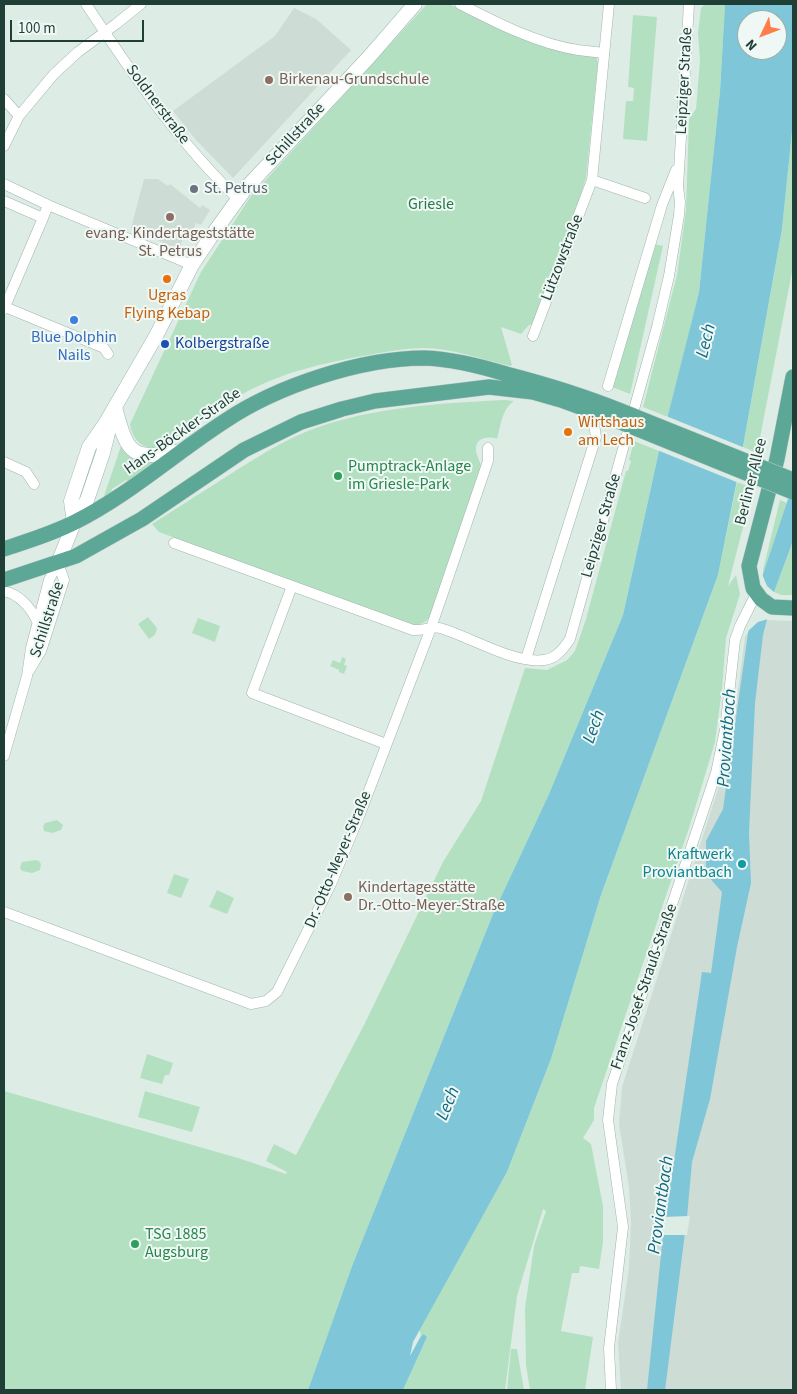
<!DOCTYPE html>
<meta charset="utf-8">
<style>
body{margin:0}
#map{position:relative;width:797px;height:1394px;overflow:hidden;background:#deece6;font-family:"Source Sans 3",sans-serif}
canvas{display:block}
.frame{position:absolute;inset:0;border:5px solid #1e3e36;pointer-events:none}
.north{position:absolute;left:737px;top:10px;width:50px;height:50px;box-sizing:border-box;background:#eff8f4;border:1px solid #9baea8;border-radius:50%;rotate:227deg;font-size:14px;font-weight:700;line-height:20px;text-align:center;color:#1e3e36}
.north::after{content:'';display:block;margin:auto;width:18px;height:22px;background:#ff7d49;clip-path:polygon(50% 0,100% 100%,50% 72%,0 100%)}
.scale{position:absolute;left:10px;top:20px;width:134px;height:22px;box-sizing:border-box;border:2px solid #1e3e36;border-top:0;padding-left:6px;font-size:15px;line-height:18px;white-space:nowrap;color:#1e3e36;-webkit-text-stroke:4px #eff8f4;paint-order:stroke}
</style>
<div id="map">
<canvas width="797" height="1394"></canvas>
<div class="frame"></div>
<div class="north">N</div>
<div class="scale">100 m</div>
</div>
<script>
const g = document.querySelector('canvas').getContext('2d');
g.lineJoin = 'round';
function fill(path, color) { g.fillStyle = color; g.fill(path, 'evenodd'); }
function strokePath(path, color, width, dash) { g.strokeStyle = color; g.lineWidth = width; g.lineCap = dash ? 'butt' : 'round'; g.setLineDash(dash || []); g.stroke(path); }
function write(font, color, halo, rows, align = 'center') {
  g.font = font + ' "Source Sans 3",sans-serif'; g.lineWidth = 4; g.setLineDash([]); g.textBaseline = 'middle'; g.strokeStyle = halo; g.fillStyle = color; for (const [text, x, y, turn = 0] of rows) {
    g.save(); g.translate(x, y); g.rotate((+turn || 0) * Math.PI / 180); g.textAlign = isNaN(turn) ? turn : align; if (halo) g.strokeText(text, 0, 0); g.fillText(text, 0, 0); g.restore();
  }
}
fill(new Path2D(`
 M 294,8 L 316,19 L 351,50 L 233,178 L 197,141 L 173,111 L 275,36 Z
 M 144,179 L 158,179 L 168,186 L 170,184 L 200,208 L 202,205 L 210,210 L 201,225 L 196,223 L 192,233 L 185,232 L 179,250 L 131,228 Z
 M 765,620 L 793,621 L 793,1390 L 621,1390 L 618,1343 L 629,1268 L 631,1222 L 629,1187 L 619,1124 L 622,1087 L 730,752 L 745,637 L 750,629 Z`), '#cddcd5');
fill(new Path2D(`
 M 427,4 L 449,4 L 488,22 L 596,57 L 598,62 L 586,178 L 570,227 L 534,324 L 529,325 L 521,334 L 501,327 L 512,365 L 510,366 C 484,360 451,348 424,348 C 405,348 386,352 368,355 C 324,363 281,372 241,395 C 232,400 221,406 212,412 C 198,421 173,444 158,447 C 142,451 132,438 130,424 L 201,272 L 251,196 Z
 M 705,4 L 725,4 L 720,91 L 699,292 L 668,417 L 643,407 L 677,275 L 686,210 L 689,119 L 696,109 L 700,60 L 698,33 L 701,8 Z
 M 633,15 L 657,17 L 647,141 L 623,139 L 626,101 L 633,101 L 634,88 L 628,87 Z
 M 793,122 L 793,267 L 757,453 L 743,447 L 782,229 Z
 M 655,244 L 663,246 L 630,394 L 612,387 Z
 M 505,400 L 514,401 C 502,409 501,425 497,439 C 489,436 475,437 476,450 C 476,455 480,461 481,466 L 431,615 C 426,623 421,624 413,626 L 159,532 L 152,524 C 178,508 203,491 229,475 C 256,458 283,440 313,429 C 373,407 441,403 505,400 Z
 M 634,441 L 659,451 L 623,615 L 549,794 L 493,914 L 352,1266 L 308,1390 L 4,1390 L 4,1091 L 238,1158 L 286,1174 L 287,1172 L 266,1161 L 274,1144 L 296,1155 L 365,1023 L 443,862 L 481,801 L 525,668 L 547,670 L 567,660 L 575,651 L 586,619 L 626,471 L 628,471 L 631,461 L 629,460 Z
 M 122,443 L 157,461 L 129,482 L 126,480 L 112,489 L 111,493 L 103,499 Z
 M 737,482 L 753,488 L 728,586 L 736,575 L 740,594 L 726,638 L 722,689 L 715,742 L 690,825 L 594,1108 L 594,1120 L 583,1138 L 591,1144 L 603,1206 L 603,1242 L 599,1269 L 580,1266 L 579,1273 L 572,1273 L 561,1331 L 593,1337 L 585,1390 L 530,1390 L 526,1365 L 525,1308 L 534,1246 L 546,1211 L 543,1209 L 517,1296 L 505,1390 L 403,1390 L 427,1337 L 424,1334 L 421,1336 L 419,1328 L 507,1172 L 551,1059 L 601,895 L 718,575 Z
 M 780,500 L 787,503 L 763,574 L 763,570 Z
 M 793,541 L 793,595 L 781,595 L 774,592 Z
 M 148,617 L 157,628 L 155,635 L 149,639 L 138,624 Z
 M 198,618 L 220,626 L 215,642 L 192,633 Z
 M 342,657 L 346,659 L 344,665 L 347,666 L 344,674 L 339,672 L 339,670 L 330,666 L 333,660 L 340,663 Z
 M 57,820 L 63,825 L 61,830 L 52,833 L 44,831 L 43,826 L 45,823 Z
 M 36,860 L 39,861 L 41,864 L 40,870 L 32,873 L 22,871 L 20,868 L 22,862 Z
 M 174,874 L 189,879 L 181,898 L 167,893 Z
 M 217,890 L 234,898 L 227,914 L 209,907 Z
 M 147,1054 L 173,1063 L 169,1075 L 165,1075 L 162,1084 L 140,1078 Z
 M 145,1091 L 200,1107 L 192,1132 L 138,1117 Z
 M 511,1349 L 517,1349 L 524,1390 L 507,1390 Z`), '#b4e0c2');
fill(new Path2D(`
 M 725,4 L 793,4 L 793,122 L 782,229 L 737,480 L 718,575 L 601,895 L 551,1059 L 507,1172 L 413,1342 L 410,1356 L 421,1336 L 424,1334 L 427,1337 L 403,1390 L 308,1390 L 352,1266 L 493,914 L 549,794 L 623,615 L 659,451 L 699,292 L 720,91 ZM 747,20 L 777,20 L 777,50 L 747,50 Z
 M 793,484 L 793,541 L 774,592 L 763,635 L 755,703 L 749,833 L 751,883 L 737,947 L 710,1099 L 692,1162 L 687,1217 L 665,1390 L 647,1390 L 663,1235 L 702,972 L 711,973 L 722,892 L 706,874 L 706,841 L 723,809 L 748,633 L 763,574 Z`), '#7fc7d8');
fill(new Path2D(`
 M 666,416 L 745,448 L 739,483 L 657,450 Z
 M 760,574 L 762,574 L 767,586 L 776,594 L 768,619 L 758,622 L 747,632 Z
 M 690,1216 L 687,1235 L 661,1235 L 663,1217 Z`), '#deece6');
const street = new Path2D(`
 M 86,4 C 131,72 178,142 238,199
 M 460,4 C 495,22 538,44 578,50 C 586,51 596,52 604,53
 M 4,99 L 19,116
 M 4,146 L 19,116 L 54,74 L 78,52 L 116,24 L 141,4
 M 592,180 L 645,198
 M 4,184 L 48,205 L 192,265
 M 4,201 L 43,218 L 48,205
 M 5,307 L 104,348 L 108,354
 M 4,309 L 43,218
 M 533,336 L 592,180 L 609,4
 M 608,386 L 662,205 L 676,170
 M 4,462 L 26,472 L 34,484
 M 174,543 L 413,630 C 422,631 432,626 440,628 C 471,637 513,664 544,660 C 556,659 564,648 570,639 L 657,327 L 669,276 L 679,215 L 680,202 L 678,187 L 689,4
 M 292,586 L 252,693 L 386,744
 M 4,591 C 21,595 31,608 38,623
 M 526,659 L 596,437 L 594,424 L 587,410
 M 29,671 L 41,651 L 64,580 L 58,563
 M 4,756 L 27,676 L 31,648 L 49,580 L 58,563
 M 4,912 L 251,1004 L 266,1001 L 277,992 L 331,884 L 360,814 L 431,628 L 488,461 L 488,448
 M 611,1390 L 609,1348 L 623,1227 L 608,1120 L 612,1084 L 716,773 L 725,730 L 735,640 L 740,626 L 756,594`);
const secondary = new Path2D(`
 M 115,407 C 128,457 132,460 183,451
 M 74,523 L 71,501 L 89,447 L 105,424 L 156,336 L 192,265 L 210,238 L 246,188 L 369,57 L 415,4
 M 58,563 L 74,523 L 87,500 L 103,453 L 111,421`);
const primary = new Path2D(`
 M 793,377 L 777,459 L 749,566 L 753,588 L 761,599 L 772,607 L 793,608
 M 4,549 C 27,541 52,534 75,522 C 129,495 174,454 225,421 C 277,386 361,358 425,358 C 452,359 480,366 506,374 C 545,384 584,396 621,411
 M 4,580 L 76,556 L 142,519 L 244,450 L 301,422 L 342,409 L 375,401 L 489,387 L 533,392 L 561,400 L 618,421`);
strokePath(street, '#a1b4ae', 11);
strokePath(secondary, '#9cb9b0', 15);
strokePath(primary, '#c0c9c7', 16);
strokePath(street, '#fff', 10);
strokePath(secondary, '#fff', 14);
strokePath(primary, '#5da797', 15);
const primaryBridge = new Path2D(`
 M 621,411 L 793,480
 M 618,421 L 793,492`);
strokePath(primaryBridge, '#c0c9c7', 16, []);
strokePath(primaryBridge, '#5da797', 15);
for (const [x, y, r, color] of [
 [269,80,5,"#8d6e63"],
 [194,189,5,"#6b7280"],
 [170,217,5,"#8d6e63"],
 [167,279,5,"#e8710a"],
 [74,320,5,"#3f7fe0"],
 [165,344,5,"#1a4fb4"],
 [568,432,5,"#e8710a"],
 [338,476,5,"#2e9e5b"],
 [742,864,5,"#0f9aa8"],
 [348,897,5,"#8d6e63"],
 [135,1244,5,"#2e9e5b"]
]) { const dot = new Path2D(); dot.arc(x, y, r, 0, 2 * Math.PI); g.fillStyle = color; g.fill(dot); strokePath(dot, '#eff8f4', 2); }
write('16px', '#785e54', '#eff8f4', [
 ["Birkenau-Grundschule",279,80],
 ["evang. Kindertageststätte",170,234,"center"],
 ["St. Petrus",170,252,"center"],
 ["Kindertagesstätte",358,888],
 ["Dr.-Otto-Meyer-Straße",358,906]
], 'left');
write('16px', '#1e3e36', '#eff8f4', [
 ["Leipziger Straße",685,81,-87],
 ["Soldnerstraße",157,105,53],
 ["Schillstraße",296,135,-47],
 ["Lützowstraße",563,258,-69],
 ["Hans-Böckler-Straße",183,432,-35],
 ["Berliner Allee",752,482,-76],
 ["Leipziger Straße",602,526,-74],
 ["Schillstraße",48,620,-72],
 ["Dr.-Otto-Meyer-Straße",339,860,-67],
 ["Franz-Josef-Strauß-Straße",645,987,-71]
]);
write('16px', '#5b616d', '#eff8f4', [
 ["St. Petrus",204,189]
], 'left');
write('16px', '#237948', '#eff8f4', [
 ["Griesle",431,205]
]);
write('16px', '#c56008', '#eff8f4', [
 ["Ugras",167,296],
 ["Flying Kebap",167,314],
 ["Wirtshaus",578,423,"left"],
 ["am Lech",578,441,"left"]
]);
write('16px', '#366cbe', '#eff8f4', [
 ["Blue Dolphin",74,338],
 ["Nails",74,356]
]);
write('16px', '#164399', '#eff8f4', [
 ["Kolbergstraße",175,344]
], 'left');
write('16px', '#27864d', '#eff8f4', [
 ["Pumptrack-Anlage",348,467],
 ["im Griesle-Park",348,485],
 ["TSG 1885",145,1235],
 ["Augsburg",145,1253]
], 'left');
write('16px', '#0d838f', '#eff8f4', [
 ["Kraftwerk",732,855],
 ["Proviantbach",732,873]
], 'right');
write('italic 18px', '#116980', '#eff8f4', [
 ["Lech",707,341,-76],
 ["Lech",595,727,-70],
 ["Proviantbach",728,738,-86],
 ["Lech",449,1104,-67],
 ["Proviantbach",662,1205,-82]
]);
</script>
